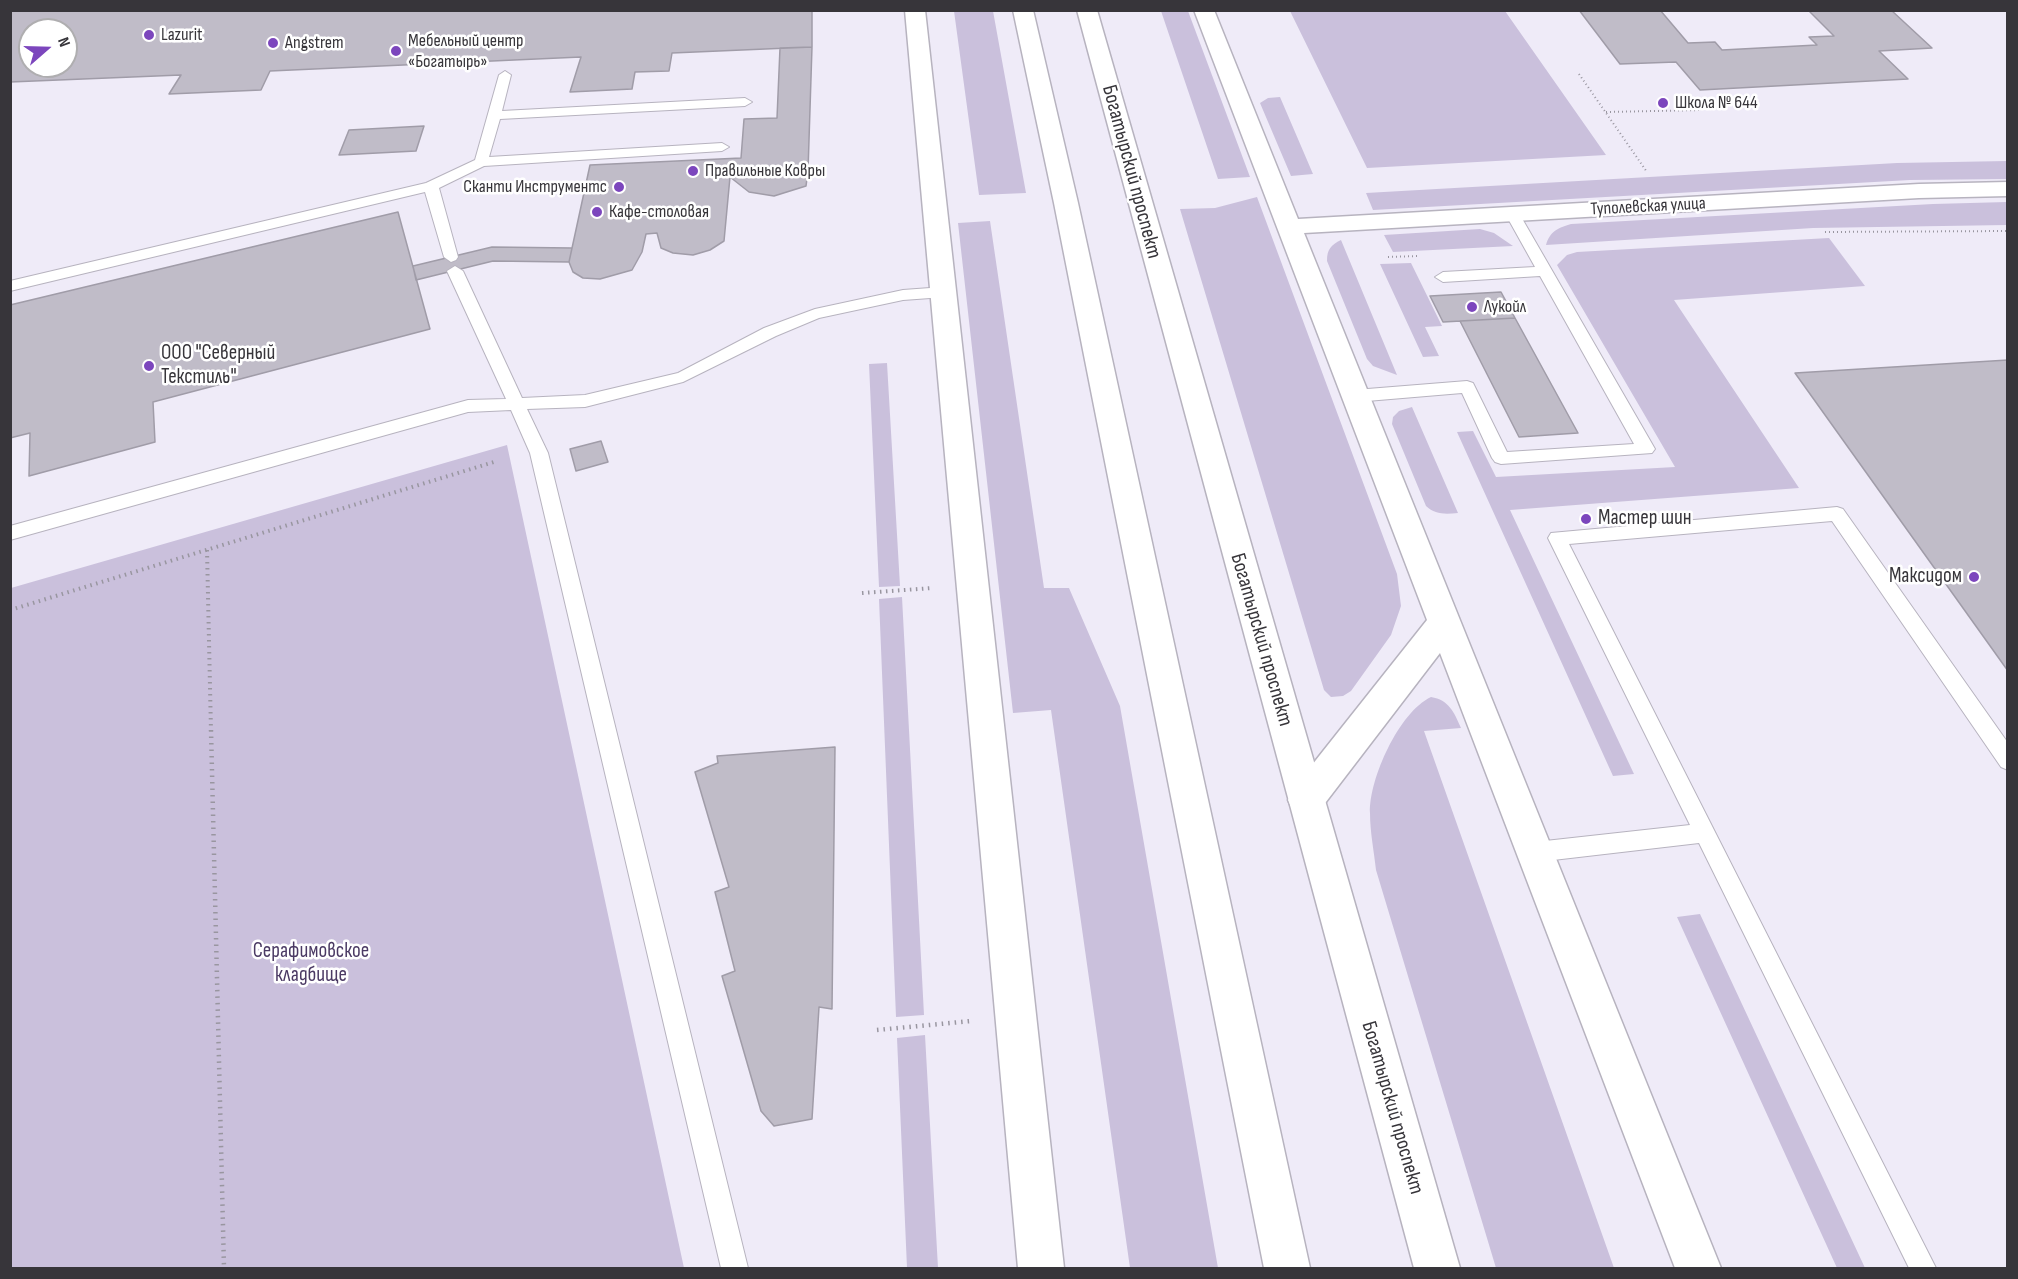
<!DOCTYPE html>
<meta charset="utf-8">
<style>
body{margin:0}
#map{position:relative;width:2018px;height:1279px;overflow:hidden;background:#efebf8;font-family:"Sofia Sans Condensed",sans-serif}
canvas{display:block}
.frame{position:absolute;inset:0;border:12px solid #37353a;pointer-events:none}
.north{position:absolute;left:18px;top:18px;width:60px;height:60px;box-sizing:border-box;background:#fff;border:2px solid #afaeb0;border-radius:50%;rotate:70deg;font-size:16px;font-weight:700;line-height:24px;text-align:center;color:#37353a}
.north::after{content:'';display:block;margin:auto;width:21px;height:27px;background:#7c46bd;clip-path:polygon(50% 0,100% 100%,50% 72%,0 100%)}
</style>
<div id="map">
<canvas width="2018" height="1279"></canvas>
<div class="frame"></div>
<div class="north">N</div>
</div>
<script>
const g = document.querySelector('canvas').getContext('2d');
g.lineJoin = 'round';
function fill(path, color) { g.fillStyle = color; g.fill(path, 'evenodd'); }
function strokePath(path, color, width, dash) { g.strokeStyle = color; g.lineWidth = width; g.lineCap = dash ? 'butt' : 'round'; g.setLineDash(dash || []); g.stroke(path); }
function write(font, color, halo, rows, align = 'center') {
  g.font = font + ' "Sofia Sans Condensed",sans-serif'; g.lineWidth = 5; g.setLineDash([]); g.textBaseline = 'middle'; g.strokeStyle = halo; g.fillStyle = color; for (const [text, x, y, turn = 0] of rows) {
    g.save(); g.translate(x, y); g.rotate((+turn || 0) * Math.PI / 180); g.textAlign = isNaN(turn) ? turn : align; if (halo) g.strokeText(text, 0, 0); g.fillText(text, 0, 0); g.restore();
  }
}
fill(new Path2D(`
 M 954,11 L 993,11 L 1026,193 L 979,195 Z
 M 1161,11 L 1188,11 L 1250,177 L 1218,179 Z
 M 1290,11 L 1505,11 L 1606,155 L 1367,168 Z
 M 1280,97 L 1313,174 L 1291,176 L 1260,103 L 1268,98 Z
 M 2007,161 L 2007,179 L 1910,180 L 1373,210 L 1366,193 L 1897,163 Z
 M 1257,197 L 1397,574 L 1401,606 L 1391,635 L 1351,691 L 1343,696 L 1331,697 L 1324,690 L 1180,209 L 1215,208 Z
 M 2007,202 L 2007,225 L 1813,228 L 1546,245 C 1550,231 1558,228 1571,224 L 1933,204 Z
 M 990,221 L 1044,588 L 1069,588 L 1120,706 L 1218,1268 L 1130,1268 L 1051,710 L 1013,713 L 958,223 Z
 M 1480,229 L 1494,233 L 1513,246 L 1393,252 L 1384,235 Z
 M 1829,238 L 1865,286 L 1674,300 L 1799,488 L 1510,510 L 1634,774 L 1613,776 L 1457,432 L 1473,431 L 1496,477 L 1675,467 L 1557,265 L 1567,255 L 1577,252 Z
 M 1341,240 L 1397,375 L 1373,366 L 1367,359 L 1327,261 C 1327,249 1331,245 1341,240 Z
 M 1411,263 L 1442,326 L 1425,327 L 1439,356 L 1423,357 L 1380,264 Z
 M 887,363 L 900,586 L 879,587 L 869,364 Z
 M 1412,407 L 1458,513 C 1446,514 1435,515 1426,506 L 1392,424 L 1393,417 L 1399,411 Z
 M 507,445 L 684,1268 L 11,1268 L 11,588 Z
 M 902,597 L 924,1015 L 896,1017 L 879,599 Z
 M 1431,697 C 1449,700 1454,712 1461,728 L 1424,731 L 1614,1268 L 1496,1268 L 1376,870 C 1374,851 1370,832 1370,813 C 1369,779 1399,712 1431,697 Z
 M 1700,914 L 1865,1268 L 1837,1268 L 1677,917 Z
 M 925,1035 L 938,1268 L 907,1268 L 897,1038 Z`), '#cac0dc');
const building = new Path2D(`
 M 10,10 L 812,10 L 812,47 L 672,53 L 669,71 L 635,72 L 632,89 L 570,92 L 581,57 L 270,71 L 261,90 L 169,94 L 181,75 L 10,82 ZM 30,30 L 66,30 L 66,66 L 30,66 Z
 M 1579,10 L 1660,10 L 1688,43 L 1715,42 L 1722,50 L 1817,45 L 1809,37 L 1834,36 L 1808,10 L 1891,10 L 1932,48 L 1879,51 L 1908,79 L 1700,90 L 1676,62 L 1620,64 Z
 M 812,47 L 808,171 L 806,186 L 774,196 L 749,192 L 730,177 L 724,241 L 710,250 L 693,255 L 673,253 L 661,248 L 657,233 L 646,234 L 642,252 L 632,270 L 600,279 L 583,278 L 573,272 L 569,262 L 590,165 L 741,158 L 744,119 L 777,118 L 780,48 Z
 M 424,126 L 416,151 L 339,155 L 349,130 Z
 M 398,212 L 430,329 L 153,402 L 155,442 L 29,476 L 30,433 L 10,438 L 10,305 Z
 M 492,247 L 572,248 L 569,262 L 493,261 L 416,280 L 413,266 Z
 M 1501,292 L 1515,318 L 1443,322 L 1430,296 Z
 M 1515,318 L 1578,433 L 1519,437 L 1460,321 Z
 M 2008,360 L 2008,671 L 1795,373 Z
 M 601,441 L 608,462 L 576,471 L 570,449 Z
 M 835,747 L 832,1009 L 819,1007 L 812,1119 L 774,1126 L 761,1111 L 722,976 L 735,971 L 715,892 L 729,887 L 695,772 L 718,763 L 717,756 Z`);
fill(building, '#c0bcc8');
strokePath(building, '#a09ca8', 1.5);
const lane = new Path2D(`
 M 505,71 L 511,75 L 502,111 L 745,98 L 752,102 L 745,106 L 500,119 L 489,157 L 722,143 L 729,147 L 722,151 L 484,166 L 439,188 L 458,257 L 456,260 L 451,262 L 444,257 L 425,192 L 10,291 L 10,281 L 426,183 L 475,160 L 499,75 Z
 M 1513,211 L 1520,215 L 1655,449 L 1652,453 L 1501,464 L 1495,462 L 1492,458 L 1462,393 L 1355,402 L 1349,400 L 1347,396 L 1349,392 L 1355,390 L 1467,381 L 1473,383 L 1475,387 L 1507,452 L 1634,444 L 1540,276 L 1443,282 L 1435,277 L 1443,272 L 1535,267 L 1506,215 Z
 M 455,266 L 463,271 L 522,398 L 585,395 L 678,373 L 764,328 L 815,309 L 903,290 L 944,287 L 952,292 L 944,297 L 903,300 L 819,318 L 776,336 L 683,382 L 585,407 L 527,409 L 548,453 L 748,1268 L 721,1268 L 530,453 L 511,410 L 468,412 L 10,540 L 10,526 L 468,400 L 506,399 L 447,271 Z
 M 1837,507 L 1843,509 L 2008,743 L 2008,770 L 2001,767 L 1832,521 L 1569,544 L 1936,1268 L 1909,1268 L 1699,843 L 1536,862 L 1528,859 L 1525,852 L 1528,845 L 1536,842 L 1690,825 L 1548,538 L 1551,533 Z`);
const street = new Path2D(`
 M 905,10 L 925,10 L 1064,1268 L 1018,1268 Z
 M 1194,10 L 1214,10 L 1298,219 L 1919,184 L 2008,182 L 2008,196 L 1919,198 L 1304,233 L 1721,1268 L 1675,1268 L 1440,653 L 1319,811 L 1306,816 L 1293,811 L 1288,800 L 1293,789 L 1427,620 Z`);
const secondary = new Path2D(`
 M 1013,10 L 1033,10 L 1078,203 L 1310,1268 L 1264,1268 L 1054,203 Z
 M 1077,10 L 1097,10 L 1460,1268 L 1414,1268 Z`);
strokePath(lane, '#b7b3bf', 2);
strokePath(street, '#b7b3bf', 3);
strokePath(secondary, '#b7b3bf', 3);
strokePath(new Path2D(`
 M 1579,74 L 1647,172
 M 1606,112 L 1701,110
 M 1825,232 L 2008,231
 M 1388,257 L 1419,256`), '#9996a0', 2, [1, 3]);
strokePath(new Path2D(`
 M 207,550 L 211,732
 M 862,593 L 933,588
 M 10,610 L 494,462`), '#9996a0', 4, [1.5, 4.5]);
strokePath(new Path2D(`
 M 211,730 L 224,1268
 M 877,1030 L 971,1021`), '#9996a0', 4.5, [1.5, 5]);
fill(lane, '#fff');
fill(street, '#fff');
fill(secondary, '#fff');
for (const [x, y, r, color] of [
 [149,35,6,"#7c46bd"],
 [273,43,6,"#7c46bd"],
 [396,51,6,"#7c46bd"],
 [1663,103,6,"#7c46bd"],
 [693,171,6,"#7c46bd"],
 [619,187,6,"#7c46bd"],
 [597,212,6,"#7c46bd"],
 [1472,307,6,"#7c46bd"],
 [149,366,6,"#7c46bd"],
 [1586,519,6,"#7c46bd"],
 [1974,577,6,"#7c46bd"]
]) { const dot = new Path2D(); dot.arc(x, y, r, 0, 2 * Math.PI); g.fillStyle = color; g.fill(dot); strokePath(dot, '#fff', 2); }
write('18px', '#37353a', '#fff', [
 ["Lazurit",161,35],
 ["Мебельный центр",408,41],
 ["«Богатырь»",408,62],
 ["Angstrem",285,43],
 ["Школа № 644",1675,103],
 ["Правильные Ковры",705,171],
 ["Сканти Инструментс",607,187,"right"],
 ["Кафе-столовая",609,212],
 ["Лукойл",1484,307]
], 'left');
write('18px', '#37353a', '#fff', [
 ["Туполевская улица",1648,207,-3]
]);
write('21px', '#37353a', '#fff', [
 ["Богатырский проспект",1131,172,75],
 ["Богатырский проспект",1261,640,74],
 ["Богатырский проспект",1392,1108,74]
]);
write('21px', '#37353a', '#fff', [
 ["ООО \"Северный",161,354],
 ["Текстиль\"",161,378],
 ["Мастер шин",1598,519],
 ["Максидом",1962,577,"right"]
], 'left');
write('21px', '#4b3a64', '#fff', [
 ["Серафимовское",311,952],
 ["кладбище",311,976]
]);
</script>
